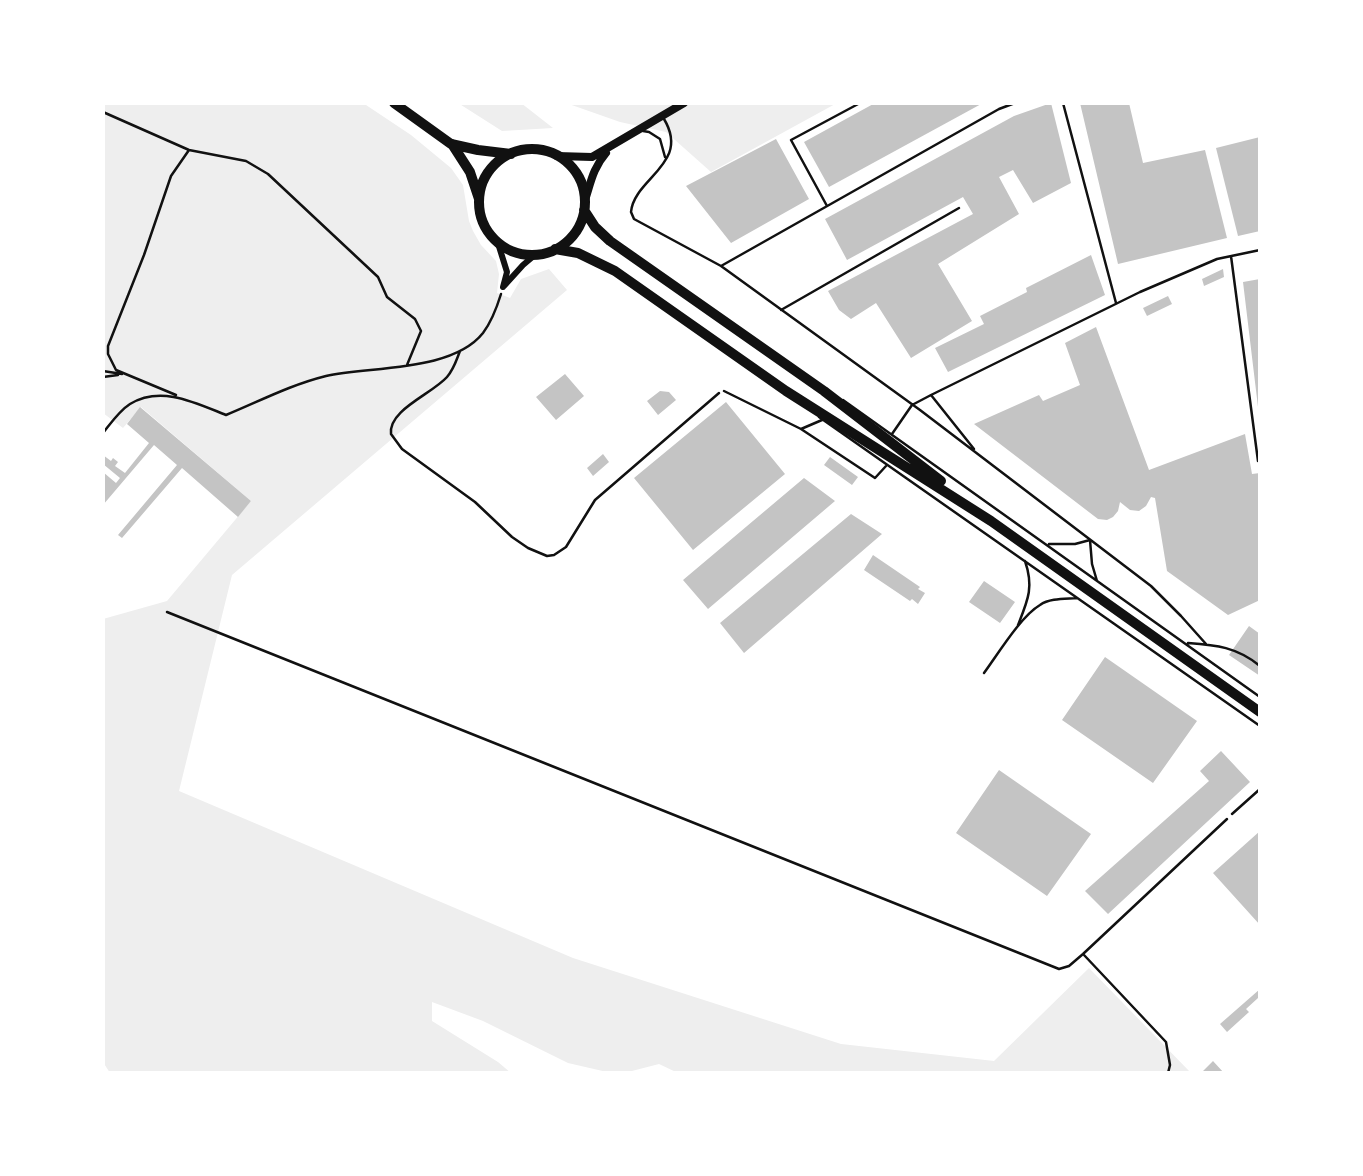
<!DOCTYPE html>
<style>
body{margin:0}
#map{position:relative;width:1363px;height:1176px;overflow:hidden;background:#fff;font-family:Rubik,sans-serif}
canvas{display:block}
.frame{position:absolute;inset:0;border:105px solid #fff;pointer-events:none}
</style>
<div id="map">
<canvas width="1363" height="1176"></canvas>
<div class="frame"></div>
</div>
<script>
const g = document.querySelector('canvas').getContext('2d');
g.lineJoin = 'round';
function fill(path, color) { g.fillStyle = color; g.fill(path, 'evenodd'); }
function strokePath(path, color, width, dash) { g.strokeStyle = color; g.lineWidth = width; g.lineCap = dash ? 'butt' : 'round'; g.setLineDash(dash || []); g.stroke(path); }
fill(new Path2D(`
 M 103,103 L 363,103 L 411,135 L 451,168 L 463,185 L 469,221 L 473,231 L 481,245 L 496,261 L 499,274 L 497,293 L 510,298 L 521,279 L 549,269 L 567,290 L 232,575 L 179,791 L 573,958 L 841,1044 L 994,1061 L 1089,968 L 1191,1073 L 678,1073 L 659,1064 L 628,1072 L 607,1072 L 568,1063 L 483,1021 L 432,1002 L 432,1021 L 498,1062 L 511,1073 L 110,1073 L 103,1062 L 103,619 L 167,601 L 251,501 L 141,407 L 123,428 L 103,413 Z
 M 458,103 L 521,103 L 553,128 L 502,131 Z
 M 566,103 L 837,103 L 711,172 L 666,132 L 620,122 Z`), '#eee');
fill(new Path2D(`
 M 875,103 L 983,103 L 829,187 L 804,142 Z
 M 1051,103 L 1071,183 L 1033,203 L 1013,170 L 999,177 L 1019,214 L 938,264 L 972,321 L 911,358 L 876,303 L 851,319 L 839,310 L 828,291 L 973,214 L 963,197 L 847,260 L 825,219 L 1014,116 Z
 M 1080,103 L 1129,103 L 1143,163 L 1205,150 L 1227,238 L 1118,264 Z
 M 1260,137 L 1260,231 L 1238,236 L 1216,148 Z
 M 776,139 L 809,199 L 731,243 L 686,186 Z
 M 1091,255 L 1105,295 L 948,372 L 935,348 L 984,324 L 980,316 L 1027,292 L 1026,288 Z
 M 1223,269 L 1224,277 L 1204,286 L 1202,279 Z
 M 1260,279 L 1260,407 L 1258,407 L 1243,282 Z
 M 1168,296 L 1172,304 L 1147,316 L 1143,308 Z
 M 1096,327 L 1149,470 L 1245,434 L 1252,474 L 1260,473 L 1260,600 L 1228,615 L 1167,571 L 1155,498 L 1151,497 L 1146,506 L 1139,511 L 1130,510 L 1120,502 L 1118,511 L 1113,517 L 1107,520 L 1098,519 L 974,424 L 1039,395 L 1043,401 L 1080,385 L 1065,343 Z
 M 565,374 L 584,396 L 556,420 L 536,397 Z
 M 660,391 L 669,392 L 676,400 L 658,415 L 647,401 Z
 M 726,402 L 785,474 L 693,550 L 634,478 Z
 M 140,407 L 251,501 L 238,517 L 182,468 L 122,538 L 118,535 L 177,465 L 154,445 L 103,505 L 103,472 L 116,483 L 120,478 L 103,464 L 103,455 L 111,461 L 113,458 L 118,462 L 115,466 L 125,473 L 149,443 L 127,424 Z
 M 603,454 L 609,462 L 593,476 L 587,468 Z
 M 830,457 L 858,477 L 852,485 L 824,465 Z
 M 804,478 L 835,501 L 708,609 L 683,580 Z
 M 851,514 L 882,534 L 744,653 L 720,623 Z
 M 873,555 L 920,587 L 918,589 L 925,593 L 918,604 L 912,599 L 910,601 L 864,570 Z
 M 984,581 L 1015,602 L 1000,623 L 969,602 Z
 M 1249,626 L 1260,634 L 1260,676 L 1229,655 Z
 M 1105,657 L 1197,721 L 1153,783 L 1062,720 Z
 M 1221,751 L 1250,782 L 1108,914 L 1085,891 L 1209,781 L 1200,771 Z
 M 999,770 L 1091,834 L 1047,896 L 956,833 Z
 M 1260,831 L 1260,925 L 1213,873 Z
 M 1260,989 L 1260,999 L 1258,998 L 1246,1009 L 1249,1012 L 1227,1032 L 1220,1024 Z
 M 1213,1061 L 1224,1073 L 1203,1071 Z`), '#c4c4c4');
strokePath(new Path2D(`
 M 103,112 L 189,150 L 246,161 L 268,174 L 378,277 L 387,297 L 415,319 L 421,331 L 407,365
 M 460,351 C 456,361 454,369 447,377 C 432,394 388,410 391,434 L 402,449 L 475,502 L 512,537 L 528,548 L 547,556 L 554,555 L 566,547 L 595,500 L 719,393
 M 103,371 L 122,374
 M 103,377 L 118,375
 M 176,395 L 116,370 L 108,354 L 108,346 L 144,255 L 171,176 L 189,150
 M 103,433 C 111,423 119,411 130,404 C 161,385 196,403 226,415 C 260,401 290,385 326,376 C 371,366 452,372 483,333 C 492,321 497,307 501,294
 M 167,612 L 1059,969 L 1069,966 L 1083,954 L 1227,819
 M 1084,955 L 1166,1042 L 1170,1065 L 1168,1073`), '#111', 2.5);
strokePath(new Path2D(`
 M 1063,103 L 1116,303
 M 664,119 C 691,164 634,178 631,212 L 634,219 L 721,266 L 920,410 L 1151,586 L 1181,616 L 1206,644
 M 643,131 L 649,132 L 660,139 L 665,157
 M 827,206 L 791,140 L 860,103
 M 1231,256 L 1258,461
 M 721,266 L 999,109 L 1015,103
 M 781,310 L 959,208
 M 724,391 L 801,429 L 822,420
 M 931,395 L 974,449
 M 843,400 L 1260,697
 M 819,417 L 1260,726
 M 801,429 L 875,478 L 886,466
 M 892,434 L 912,405 L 931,395 L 1140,292 L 1217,259 L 1260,250
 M 1049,544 L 1075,544 L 1090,540 L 1092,564 L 1097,581
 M 1018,625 C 1028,600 1034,587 1025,561
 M 1188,643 C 1216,645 1237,647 1260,666
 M 984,673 C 998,654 1021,616 1040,605 C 1050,598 1066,599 1077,598
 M 1232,814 L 1260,789`), '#111', 2.5);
strokePath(new Path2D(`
 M 497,240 L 507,272 L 503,287
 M 504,286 L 523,265 L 536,254`), '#111', 6);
strokePath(new Path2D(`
 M 557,156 L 592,157 L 684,103
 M 585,200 C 591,182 593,168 606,153`), '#111', 8);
strokePath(new Path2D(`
 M 394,103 L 451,144 L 478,150 L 511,154
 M 452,144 L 470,172 L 479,199
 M479 202a53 53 0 1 1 106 0a53 53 0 1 1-106 0Z
 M 584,210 L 595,227 L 610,241 L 824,391 L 941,481
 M 555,249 L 578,253 L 615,271 L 786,391 L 991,521 L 1260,712`), '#111', 10);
</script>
